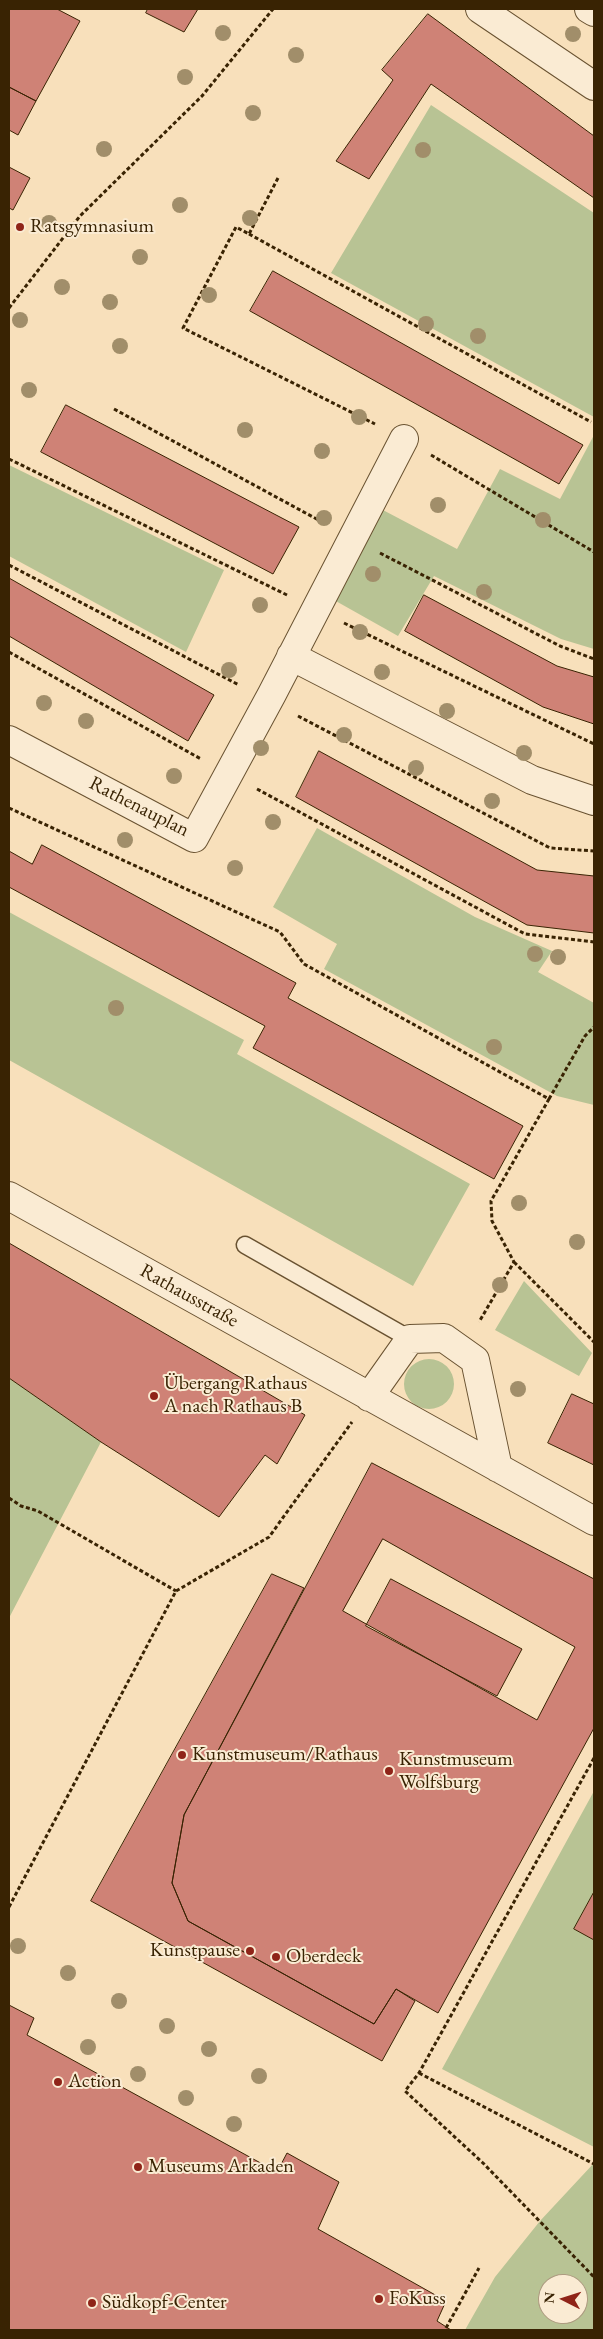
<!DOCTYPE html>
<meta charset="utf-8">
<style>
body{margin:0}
#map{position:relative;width:603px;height:2339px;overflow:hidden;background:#f8e0bb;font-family:"EB Garamond",serif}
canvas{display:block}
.frame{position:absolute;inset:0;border:10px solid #392303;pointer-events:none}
.north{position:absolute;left:538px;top:2274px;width:50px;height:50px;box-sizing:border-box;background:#faebd3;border:1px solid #ad9b80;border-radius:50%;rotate:275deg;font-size:14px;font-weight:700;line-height:20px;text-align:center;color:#392303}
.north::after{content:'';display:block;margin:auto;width:18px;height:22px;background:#8f2418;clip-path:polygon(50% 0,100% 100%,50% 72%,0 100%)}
</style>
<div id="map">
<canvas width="603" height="2339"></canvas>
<div class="frame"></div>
<div class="north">N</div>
</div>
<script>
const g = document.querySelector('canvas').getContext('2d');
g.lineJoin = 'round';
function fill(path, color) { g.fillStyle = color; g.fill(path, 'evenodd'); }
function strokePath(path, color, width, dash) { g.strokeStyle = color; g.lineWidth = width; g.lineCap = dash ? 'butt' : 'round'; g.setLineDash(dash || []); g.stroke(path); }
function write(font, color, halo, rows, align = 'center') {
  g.font = font + ' "EB Garamond",serif'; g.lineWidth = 4; g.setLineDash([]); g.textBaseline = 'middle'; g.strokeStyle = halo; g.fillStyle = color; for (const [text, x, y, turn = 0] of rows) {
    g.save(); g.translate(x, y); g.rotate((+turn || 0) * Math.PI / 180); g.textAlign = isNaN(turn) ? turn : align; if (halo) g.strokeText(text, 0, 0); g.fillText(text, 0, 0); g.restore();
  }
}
fill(new Path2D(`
 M 431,105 L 594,213 L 594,417 L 331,273 Z
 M 594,435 L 594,649 L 561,639 L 434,576 L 398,636 L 334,600 L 381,509 L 457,549 L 500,469 L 560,499 Z
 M 9,465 L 224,570 L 186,652 L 9,556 Z
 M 317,828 L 475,917 L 552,951 L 538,972 L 594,1003 L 594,1105 L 557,1096 L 324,969 L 337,944 L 273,907 Z
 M 9,912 L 244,1040 L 237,1054 L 470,1184 L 413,1286 L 9,1060 Z
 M 524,1281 L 592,1353 L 579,1376 L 495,1330 Z
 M404 1384a25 25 0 1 1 50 0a25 25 0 1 1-50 0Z
 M 9,1378 L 101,1442 L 9,1618 Z
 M 594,1791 L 594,1892 L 575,1929 L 594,1940 L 594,2147 L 442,2069 Z
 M 594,2163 L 594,2330 L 465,2330 L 495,2277 L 540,2221 ZM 548,2284 L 578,2284 L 578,2314 L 548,2314 Z`), '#b8c394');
const building = new Path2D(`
 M 9,9 L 57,9 L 80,21 L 36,101 L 9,87 Z
 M 148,9 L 198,9 L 184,32 L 146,13 Z
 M 428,14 L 594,136 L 594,198 L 431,84 L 369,179 L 336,161 L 393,80 L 382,70 Z
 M 9,87 L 36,101 L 18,135 L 9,130 Z
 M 9,167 L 30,178 L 13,210 L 9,208 Z
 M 273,271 L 583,445 L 559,484 L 250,311 Z
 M 66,405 L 299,527 L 273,574 L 41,452 Z
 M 9,578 L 214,695 L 188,741 L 9,636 Z
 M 424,595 L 557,666 L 594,677 L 594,724 L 543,707 L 405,631 Z
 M 319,751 L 537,870 L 594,876 L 594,933 L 527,925 L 296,797 Z
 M 42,845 L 296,983 L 288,998 L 523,1126 L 494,1179 L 253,1048 L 265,1026 L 9,887 L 9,851 L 32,864 Z
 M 9,1243 L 305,1415 L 277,1464 L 265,1455 L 219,1517 L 101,1442 L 9,1378 Z
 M 572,1394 L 594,1404 L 594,1465 L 548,1443 Z
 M 372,1463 L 594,1579 L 594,1728 L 438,2013 L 396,1989 L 374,2024 L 188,1921 L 172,1883 L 184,1815 ZM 383,1539 L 575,1647 L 537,1720 L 343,1611 Z
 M 272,1574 L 304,1588 L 184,1815 L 172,1883 L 188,1921 L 374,2024 L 396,1989 L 415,2001 L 382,2061 L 91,1901 Z
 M 391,1579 L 522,1649 L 497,1696 L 366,1626 Z
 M 594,1892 L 594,1940 L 574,1929 Z
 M 9,2005 L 34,2018 L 27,2035 L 277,2172 L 287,2153 L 339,2182 L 318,2229 L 446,2301 L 437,2321 L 451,2330 L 9,2330 Z`);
fill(building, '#cf8276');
strokePath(building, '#392303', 1);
const service = new Path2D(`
 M 245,1245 L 410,1339`);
const minor = new Path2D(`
 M 291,656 L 532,780 L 594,801
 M 9,740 L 194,838 L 272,694 L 404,439
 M 9,1196 L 594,1521
 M 369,1397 L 410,1339 L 444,1338 L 475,1360 L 498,1468`);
const tertiary = new Path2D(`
 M 480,9 L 594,86
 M 589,9 L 594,12`);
strokePath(service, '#695231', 19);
strokePath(minor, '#695231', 30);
strokePath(tertiary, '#695231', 30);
strokePath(new Path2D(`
 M 278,178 L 249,234 L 236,227 L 183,328 L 375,424
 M 249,234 L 591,422
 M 9,308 L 80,216 L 202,96 L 273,9
 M 114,409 L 324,523
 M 431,455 L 594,552
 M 9,459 L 287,595
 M 380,553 L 560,646 L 594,659
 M 9,565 L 239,685
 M 344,623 L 594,744
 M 9,652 L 201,759
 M 298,716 L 550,848 L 594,851
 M 257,789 L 525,934 L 594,942
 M 9,808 L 280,932 L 304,964 L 549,1099 L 491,1201 L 492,1221 L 514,1262 L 479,1322
 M 549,1099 L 585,1036 L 594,1027
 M 514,1262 L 594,1342
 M 9,1498 L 21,1506 L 38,1511 L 176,1591
 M 594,1758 L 419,2073 L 405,2091 L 483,2163 L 594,2277
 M 9,1907 L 176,1591 L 269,1537 L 352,1422
 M 419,2073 L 594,2164
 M 446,2328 L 479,2268`), '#392303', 3, [4, 2.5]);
strokePath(service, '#faebd3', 16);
strokePath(minor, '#faebd3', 28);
strokePath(tertiary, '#faebd3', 28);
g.fillStyle = '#a18e6a';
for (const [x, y] of [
 [223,33],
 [573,34],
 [296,55],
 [185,77],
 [253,113],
 [104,149],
 [423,150],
 [180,205],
 [250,218],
 [49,223],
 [140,257],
 [62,287],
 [209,295],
 [110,302],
 [20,320],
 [426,324],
 [478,336],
 [120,346],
 [29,390],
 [359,417],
 [245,430],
 [322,451],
 [438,505],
 [324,518],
 [543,520],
 [373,574],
 [484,592],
 [260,605],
 [360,632],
 [229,670],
 [382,672],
 [44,703],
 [447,711],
 [86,721],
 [344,735],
 [261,748],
 [524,753],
 [416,768],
 [174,776],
 [492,801],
 [273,822],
 [125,840],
 [235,868],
 [535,954],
 [558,957],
 [116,1008],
 [494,1047],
 [519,1203],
 [577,1242],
 [500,1285],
 [518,1389],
 [18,1946],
 [68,1973],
 [119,2001],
 [167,2026],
 [88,2047],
 [209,2049],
 [138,2074],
 [259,2076],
 [186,2098],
 [234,2124]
]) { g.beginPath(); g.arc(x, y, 8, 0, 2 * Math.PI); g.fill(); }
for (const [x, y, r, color] of [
 [20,227,5,"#8f2418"],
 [154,1396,5,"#8f2418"],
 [182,1755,5,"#8f2418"],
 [389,1771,5,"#8f2418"],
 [250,1951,5,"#8f2418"],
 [276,1957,5,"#8f2418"],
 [58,2082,5,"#8f2418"],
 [138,2167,5,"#8f2418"],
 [379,2299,5,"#8f2418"],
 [92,2303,5,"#8f2418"]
]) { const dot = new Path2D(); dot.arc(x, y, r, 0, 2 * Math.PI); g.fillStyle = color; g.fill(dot); strokePath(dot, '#faebd3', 2); }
write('20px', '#392303', '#faebd3', [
 ["Ratsgymnasium",30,227],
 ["Übergang Rathaus",164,1384],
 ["A nach Rathaus B",164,1407],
 ["Kunstmuseum/Rathaus",192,1755],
 ["Kunstmuseum",399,1760],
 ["Wolfsburg",399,1783],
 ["Kunstpause",240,1951,"right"],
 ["Oberdeck",286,1957],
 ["Action",68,2082],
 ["Museums Arkaden",148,2167],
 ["FoKuss",389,2299],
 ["Südkopf-Center",102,2303]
], 'left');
write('20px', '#392303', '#faebd3', [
 ["Rathenauplan",139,807,27],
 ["Rathausstraße",189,1296,29]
]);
</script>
